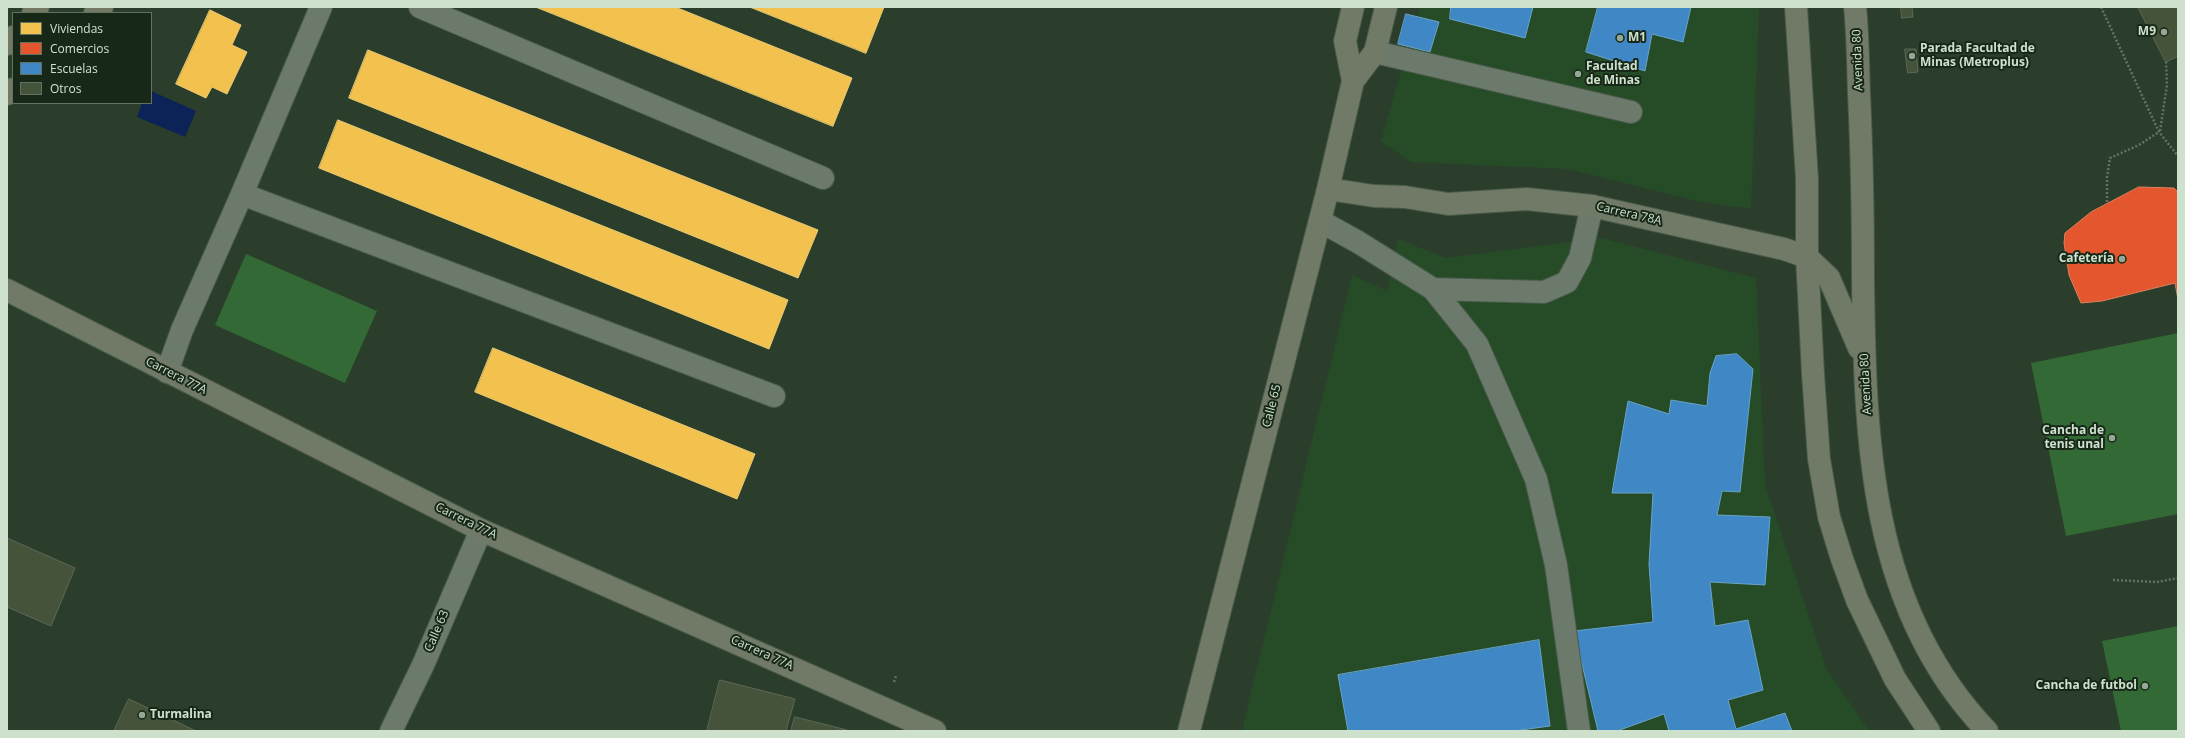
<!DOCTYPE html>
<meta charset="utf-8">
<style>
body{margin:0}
#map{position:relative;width:2185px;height:738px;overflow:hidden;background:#2b3e2b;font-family:"Open Sans",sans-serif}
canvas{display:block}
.frame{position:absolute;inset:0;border:8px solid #cde1cc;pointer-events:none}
.legend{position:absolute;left:12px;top:12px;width:140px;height:92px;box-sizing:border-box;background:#182818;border:1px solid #607260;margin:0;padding:5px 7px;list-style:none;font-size:12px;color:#cde1cc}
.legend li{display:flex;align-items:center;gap:8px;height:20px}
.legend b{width:20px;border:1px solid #607260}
</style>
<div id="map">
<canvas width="2185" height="738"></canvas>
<div class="frame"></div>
<ul class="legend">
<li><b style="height:11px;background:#f2c14e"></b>Viviendas</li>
<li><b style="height:11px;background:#e4572e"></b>Comercios</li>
<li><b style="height:11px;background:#3f88c5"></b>Escuelas</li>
<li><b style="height:11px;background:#46533b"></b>Otros</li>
</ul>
</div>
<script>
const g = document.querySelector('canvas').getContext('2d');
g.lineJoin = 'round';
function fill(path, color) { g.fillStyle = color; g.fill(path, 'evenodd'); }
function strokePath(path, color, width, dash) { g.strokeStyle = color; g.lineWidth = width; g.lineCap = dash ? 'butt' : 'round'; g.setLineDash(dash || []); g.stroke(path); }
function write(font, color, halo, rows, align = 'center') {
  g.font = font + ' "Open Sans",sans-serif'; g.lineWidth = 4; g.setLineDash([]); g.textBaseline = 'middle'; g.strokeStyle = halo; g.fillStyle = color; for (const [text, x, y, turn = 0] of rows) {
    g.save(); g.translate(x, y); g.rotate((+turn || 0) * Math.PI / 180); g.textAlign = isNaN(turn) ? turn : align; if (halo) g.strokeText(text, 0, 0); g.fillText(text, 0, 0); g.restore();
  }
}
fill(new Path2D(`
 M 1420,7 L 1759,7 L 1751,209 L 1697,201 L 1568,169 L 1411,162 L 1381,141 Z
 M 1601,238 L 1756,278 L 1765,485 L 1826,668 L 1869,731 L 1242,731 L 1352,275 L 1387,291 L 1398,239 L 1446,258 Z`), '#264c27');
fill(new Path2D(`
 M 246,254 L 377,311 L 345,383 L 215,325 Z
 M 2178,333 L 2178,514 L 2066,536 L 2031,363 Z
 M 2178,626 L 2178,731 L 2121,731 L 2102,641 Z`), '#326934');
fill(new Path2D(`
 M 151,91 L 196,111 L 185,137 L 137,117 L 142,103 L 151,103 Z`), '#0c2358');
const homes = new Path2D(`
 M 536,7 L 675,7 L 852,78 L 833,126 Z
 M 750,7 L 884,7 L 866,53 Z
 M 210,10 L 241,25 L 232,45 L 247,52 L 227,94 L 212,87 L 206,98 L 176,84 Z
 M 368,50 L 818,230 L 798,278 L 349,98 Z
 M 338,120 L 788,300 L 769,349 L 319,168 Z
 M 493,348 L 755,454 L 737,499 L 475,392 Z`);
fill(homes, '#f2c14e');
strokePath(homes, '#e7cb74', 1);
const shops = new Path2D(`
 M 2139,187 L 2174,188 L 2178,192 L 2178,300 L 2175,283 L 2102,301 L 2081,303 L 2069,275 L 2064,243 L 2065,233 L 2091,212 Z`);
fill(shops, '#e4572e');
strokePath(shops, '#dd805d', 1);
const schools = new Path2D(`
 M 1451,7 L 1533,7 L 1525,38 L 1450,19 Z
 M 1598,7 L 1691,7 L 1683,42 L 1652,34 L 1645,71 L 1586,52 Z
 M 1406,14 L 1439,22 L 1430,52 L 1398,44 Z
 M 1737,354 L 1753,369 L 1740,492 L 1722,491 L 1717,515 L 1770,517 L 1765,585 L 1710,582 L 1715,626 L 1748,620 L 1763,690 L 1728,700 L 1736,729 L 1785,713 L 1792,731 L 1669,731 L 1664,714 L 1617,731 L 1598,731 L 1574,631 L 1653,622 L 1649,564 L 1653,493 L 1612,493 L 1628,401 L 1669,414 L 1671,400 L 1707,406 L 1710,373 L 1716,356 Z
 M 1539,640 L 1550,726 L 1514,731 L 1348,731 L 1338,675 Z`);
fill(schools, '#3f88c5');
strokePath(schools, '#6aa3c7', 1);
const building = new Path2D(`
 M 1901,7 L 1912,7 L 1913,17 L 1902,18 Z
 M 2138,7 L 2178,7 L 2178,56 L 2166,62 Z
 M 1905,49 L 1916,49 L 1918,72 L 1908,73 Z
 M 7,538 L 75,568 L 51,626 L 7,607 Z
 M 720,680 L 795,699 L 786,731 L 707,731 Z
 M 129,699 L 196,731 L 114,731 Z
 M 795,717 L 847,730 L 846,731 L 791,731 Z`);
fill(building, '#46533b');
strokePath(building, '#5d6958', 1);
const minor = new Path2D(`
 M 420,7 L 823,178
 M 1375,52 L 1631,112
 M 242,194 L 774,396
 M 1320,221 L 1358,242 L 1433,289 L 1477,344 L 1536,479 L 1556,565 L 1579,731
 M 1433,289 L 1544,292 L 1567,282 L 1580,258 L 1592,206
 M 167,372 L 182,330 L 242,194 L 321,7
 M 391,731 L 423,665 L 481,530`);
const major = new Path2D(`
 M 1353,7 L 1345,41 L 1353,81
 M 1796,7 L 1807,179 L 1807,257 L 1813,374 L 1819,459 L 1829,517 L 1842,559 L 1857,600 L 1895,679 L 1929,731
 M 1855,7 C 1858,36 1858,65 1859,94 C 1862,156 1863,218 1863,280 C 1865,440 1869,608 1987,731
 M 1328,189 L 1374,196 L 1405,197 L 1448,204 L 1527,199 L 1592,206 L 1784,249 L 1807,257 L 1829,278 L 1859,348
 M 7,290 L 481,530 L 935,731
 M 1189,731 L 1328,189 L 1353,81 L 1375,52 L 1386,7`);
const highway = new Path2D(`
 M 33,13 L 38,7
 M 95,13 L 102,7
 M 7,44 L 13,37
 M 7,94 L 13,89`);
strokePath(minor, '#485948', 24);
strokePath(major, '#485948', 24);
strokePath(highway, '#485948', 24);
strokePath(new Path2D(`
 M 2101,7 L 2159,132 L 2178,156
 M 2160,131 L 2167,85 L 2166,62
 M 2107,202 L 2107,177 L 2110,158 L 2139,145 L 2159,132
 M 2113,580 L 2157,582 L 2178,578
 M 894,682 L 896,676`), '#657365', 2.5, [2, 2]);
strokePath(minor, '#6c7a6c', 22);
strokePath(major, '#717a67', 22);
strokePath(highway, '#747964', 22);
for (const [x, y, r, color] of [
 [2164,32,4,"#94a894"],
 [1620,38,4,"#94a894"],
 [1912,56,4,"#94a894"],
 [1578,74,4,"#94a894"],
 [2122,259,4,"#94a894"],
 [2112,438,4,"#94a894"],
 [2145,686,4,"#94a894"],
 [142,715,4,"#94a894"]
]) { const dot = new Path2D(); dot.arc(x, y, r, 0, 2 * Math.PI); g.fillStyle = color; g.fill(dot); strokePath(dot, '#182818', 1.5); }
write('bold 12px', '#cde1cc', '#182818', [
 ["M9",2156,32],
 ["M1",1628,38,"left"],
 ["Parada Facultad de",1920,49,"left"],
 ["Minas (Metroplus)",1920,63,"left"],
 ["Facultad",1586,67,"left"],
 ["de Minas",1586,81,"left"],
 ["Cafetería",2114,259],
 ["Cancha de",2104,431],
 ["tenis unal",2104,445],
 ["Cancha de futbol",2137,686],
 ["Turmalina",150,715,"left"]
], 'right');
write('12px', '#cde1cc', '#182818', [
 ["Avenida 80",1858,60,-92],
 ["Carrera 78A",1629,214,13],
 ["Carrera 77A",176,376,27],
 ["Avenida 80",1866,384,-93],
 ["Calle 65",1272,406,-76],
 ["Carrera 77A",466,521,26],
 ["Calle 63",437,631,-67],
 ["Carrera 77A",762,653,24]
]);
</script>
